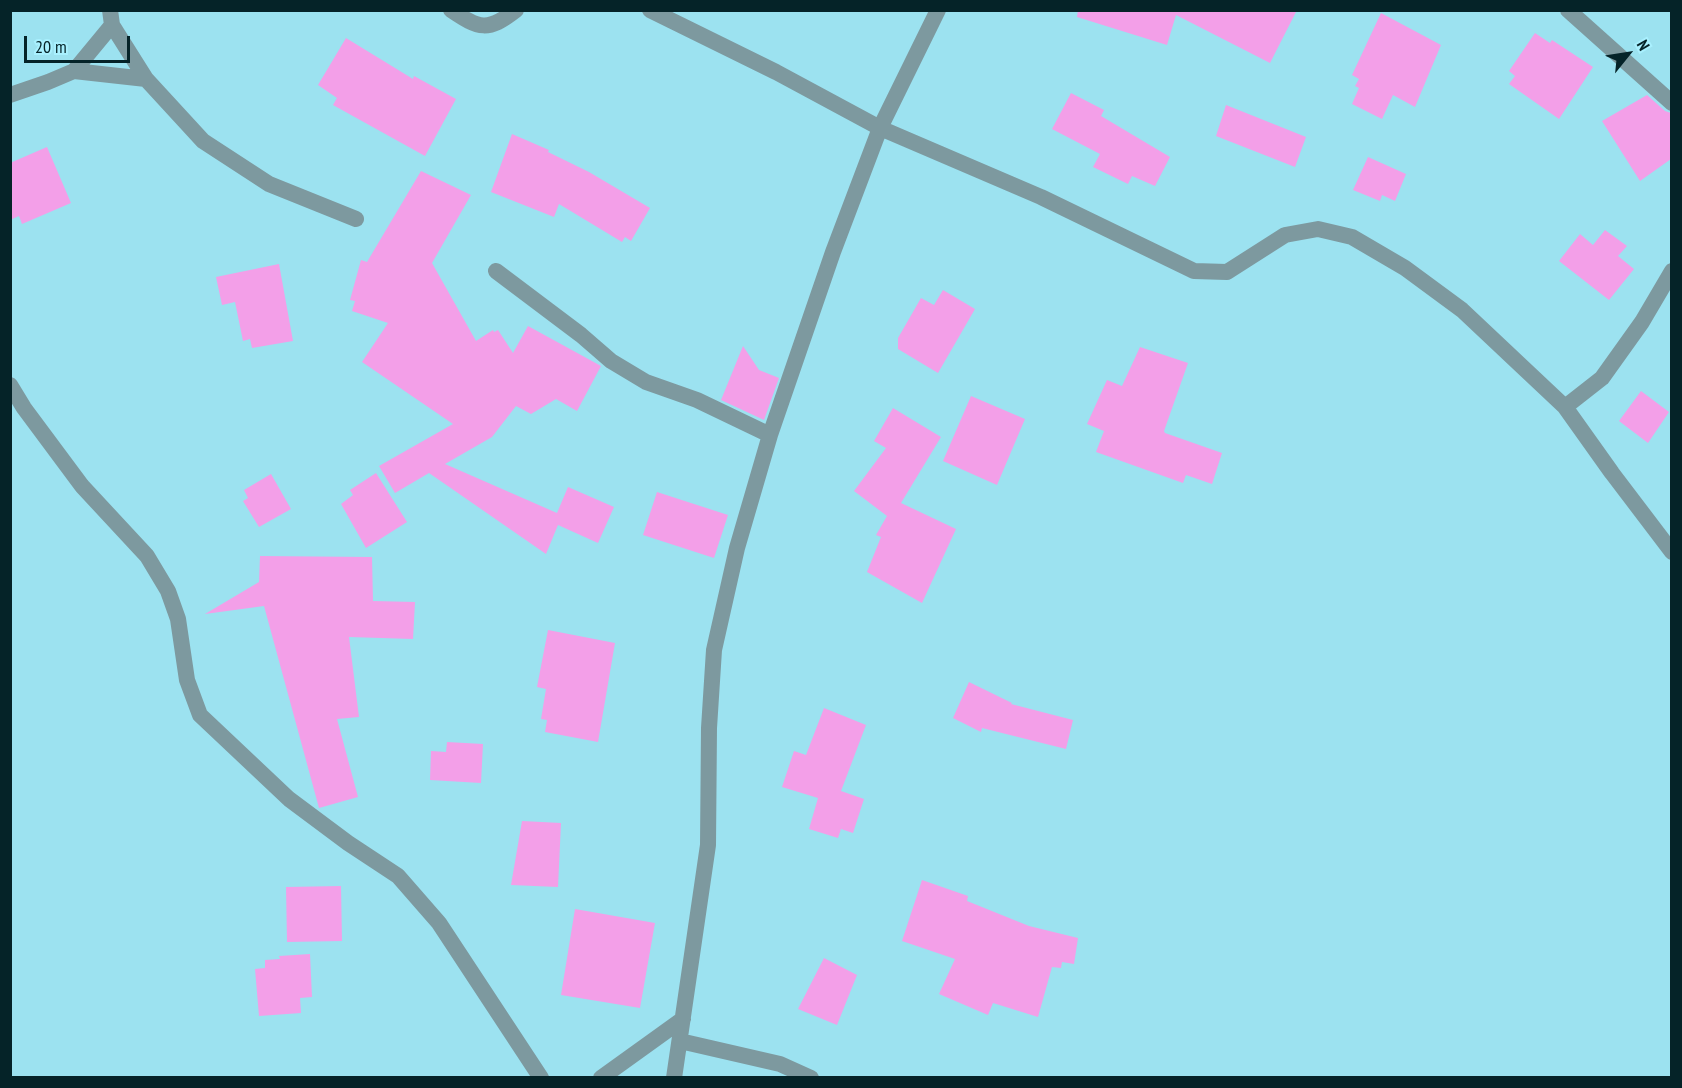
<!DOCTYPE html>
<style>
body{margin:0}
#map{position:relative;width:1682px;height:1088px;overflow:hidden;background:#9ce2f0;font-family:"PT Sans Narrow",sans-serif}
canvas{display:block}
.frame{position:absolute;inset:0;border:12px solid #052328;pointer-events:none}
.north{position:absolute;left:1598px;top:24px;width:60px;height:60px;-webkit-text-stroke:4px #a9f0fe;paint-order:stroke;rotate:60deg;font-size:16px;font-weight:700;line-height:24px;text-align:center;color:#052328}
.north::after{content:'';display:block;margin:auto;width:21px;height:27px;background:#052328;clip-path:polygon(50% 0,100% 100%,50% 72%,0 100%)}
.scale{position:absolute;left:24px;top:36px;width:106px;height:27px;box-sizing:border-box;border:3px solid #052328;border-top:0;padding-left:8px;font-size:18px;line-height:21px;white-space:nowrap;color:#052328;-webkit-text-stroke:4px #a9f0fe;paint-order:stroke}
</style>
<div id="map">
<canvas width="1682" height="1088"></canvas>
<div class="frame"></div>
<div class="north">N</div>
<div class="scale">20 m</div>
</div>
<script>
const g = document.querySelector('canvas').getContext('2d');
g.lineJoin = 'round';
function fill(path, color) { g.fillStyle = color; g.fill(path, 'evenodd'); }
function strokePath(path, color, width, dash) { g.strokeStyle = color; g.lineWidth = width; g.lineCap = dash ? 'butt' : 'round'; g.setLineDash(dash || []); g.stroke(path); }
fill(new Path2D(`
 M 1078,10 L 1297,10 L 1270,63 L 1176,15 L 1167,45 L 1077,17 Z
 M 1381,13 L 1441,45 L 1415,107 L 1393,95 L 1382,119 L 1352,104 L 1359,88 L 1355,86 L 1359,79 L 1352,75 Z
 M 1535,33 L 1550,43 L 1552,40 L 1593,67 L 1559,119 L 1509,84 L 1515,76 L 1509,71 Z
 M 346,38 L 413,79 L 414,76 L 456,99 L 425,156 L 333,105 L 337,98 L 318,85 Z
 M 1071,93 L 1104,110 L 1101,116 L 1170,157 L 1155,186 L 1132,176 L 1128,184 L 1093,167 L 1100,154 L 1052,129 Z
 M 1647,95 L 1665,111 L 1671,113 L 1671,159 L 1640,181 L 1602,121 Z
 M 1226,105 L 1306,137 L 1295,167 L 1216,136 Z
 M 512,134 L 549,150 L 548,152 L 589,172 L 650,208 L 631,241 L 625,237 L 622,242 L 559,204 L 554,217 L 491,192 Z
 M 47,147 L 71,203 L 22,224 L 19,216 L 10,220 L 10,163 Z
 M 1368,157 L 1406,174 L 1395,201 L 1382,195 L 1380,201 L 1353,190 Z
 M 421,171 L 471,195 L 432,263 L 476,341 L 493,330 L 494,332 L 498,330 L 513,353 L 528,326 L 601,366 L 577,411 L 556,399 L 531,414 L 516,406 L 492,437 L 445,464 L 557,513 L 568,487 L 614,507 L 598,543 L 558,525 L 546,554 L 429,473 L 395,493 L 379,466 L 453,424 L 362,362 L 388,323 L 352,311 L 355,301 L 350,300 L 361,260 L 367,262 Z
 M 1605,230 L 1627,246 L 1618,256 L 1634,269 L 1609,300 L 1559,261 L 1580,234 L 1593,245 Z
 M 279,264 L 293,341 L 252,348 L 250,339 L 243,341 L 235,302 L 222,305 L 216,277 Z
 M 943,290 L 975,309 L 938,373 L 898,349 L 898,338 L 921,298 L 934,305 Z
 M 743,346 L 759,370 L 779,378 L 764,420 L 721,400 Z
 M 1140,347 L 1188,363 L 1164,431 L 1165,433 L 1222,453 L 1212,484 L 1186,475 L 1183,483 L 1096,452 L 1104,431 L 1087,424 L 1107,380 L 1122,386 Z
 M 1641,391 L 1669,412 L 1648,443 L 1619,421 Z
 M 971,396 L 1025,419 L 997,485 L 943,461 Z
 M 893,408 L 941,437 L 901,503 L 956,529 L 922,603 L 867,572 L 881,537 L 876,535 L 887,516 L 854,491 L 886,448 L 874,441 Z
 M 376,473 L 407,522 L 366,548 L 341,504 L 353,495 L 350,490 Z
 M 271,474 L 291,509 L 259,527 L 243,501 L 248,498 L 244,490 Z
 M 657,492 L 728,515 L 714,558 L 643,535 Z
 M 260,556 L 372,557 L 373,601 L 415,602 L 413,639 L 349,637 L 359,717 L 337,719 L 358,797 L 319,808 L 264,606 L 205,614 L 259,582 Z
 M 548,630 L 615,643 L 598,742 L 545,732 L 547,720 L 541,719 L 546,689 L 537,687 Z
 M 969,682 L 1012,703 L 1011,704 L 1073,720 L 1066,749 L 982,728 L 981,732 L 953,718 Z
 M 824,708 L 866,725 L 841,791 L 864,799 L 853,833 L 841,829 L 838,838 L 809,829 L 818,798 L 782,787 L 794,751 L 806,755 Z
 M 447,742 L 483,744 L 481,783 L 430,780 L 431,751 L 446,752 Z
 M 522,821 L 561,823 L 558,887 L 511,885 Z
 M 922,880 L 968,896 L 967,901 L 1029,926 L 1078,938 L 1074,964 L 1062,962 L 1061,968 L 1052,967 L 1038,1017 L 993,1003 L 988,1015 L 939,994 L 955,959 L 902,941 Z
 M 341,886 L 342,941 L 287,942 L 286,887 Z
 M 575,909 L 655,923 L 640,1008 L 561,995 Z
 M 310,954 L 312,997 L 300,998 L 301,1013 L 259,1016 L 255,969 L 265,968 L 265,960 L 280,959 L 279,956 Z
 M 824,958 L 857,975 L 837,1025 L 798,1009 Z`), '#f39fe8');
strokePath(new Path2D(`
 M 110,10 L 112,25 L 146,79 L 203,141 L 269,184 L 356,219
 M 451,10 C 479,29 488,32 516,10
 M 650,10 L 776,72 L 880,128 L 1041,197 L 1194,271 L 1227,272 L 1285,235 L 1318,229 L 1352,237 L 1405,268 L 1462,310 L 1565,407 L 1612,473 L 1672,552
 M 1568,10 L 1672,103
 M 74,71 L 146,79
 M 10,95 L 48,82 L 74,71 L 112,25
 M 496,271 L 581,335 L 611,361 L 646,382 L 697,400 L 770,435
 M 10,385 L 24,408 L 82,486 L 147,556 L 168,591 L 178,619 L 187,680 L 200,715 L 289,799 L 348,843 L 398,876 L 439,923 L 541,1078
 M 1565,407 L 1602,378 L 1642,322 L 1672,271
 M 680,1041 L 780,1064 L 811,1078
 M 601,1078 L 683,1019
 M 674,1078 L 708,845 L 709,728 L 714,650 L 737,548 L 770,435 L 833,252 L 880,128 L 938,10`), '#7d999f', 16);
</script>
